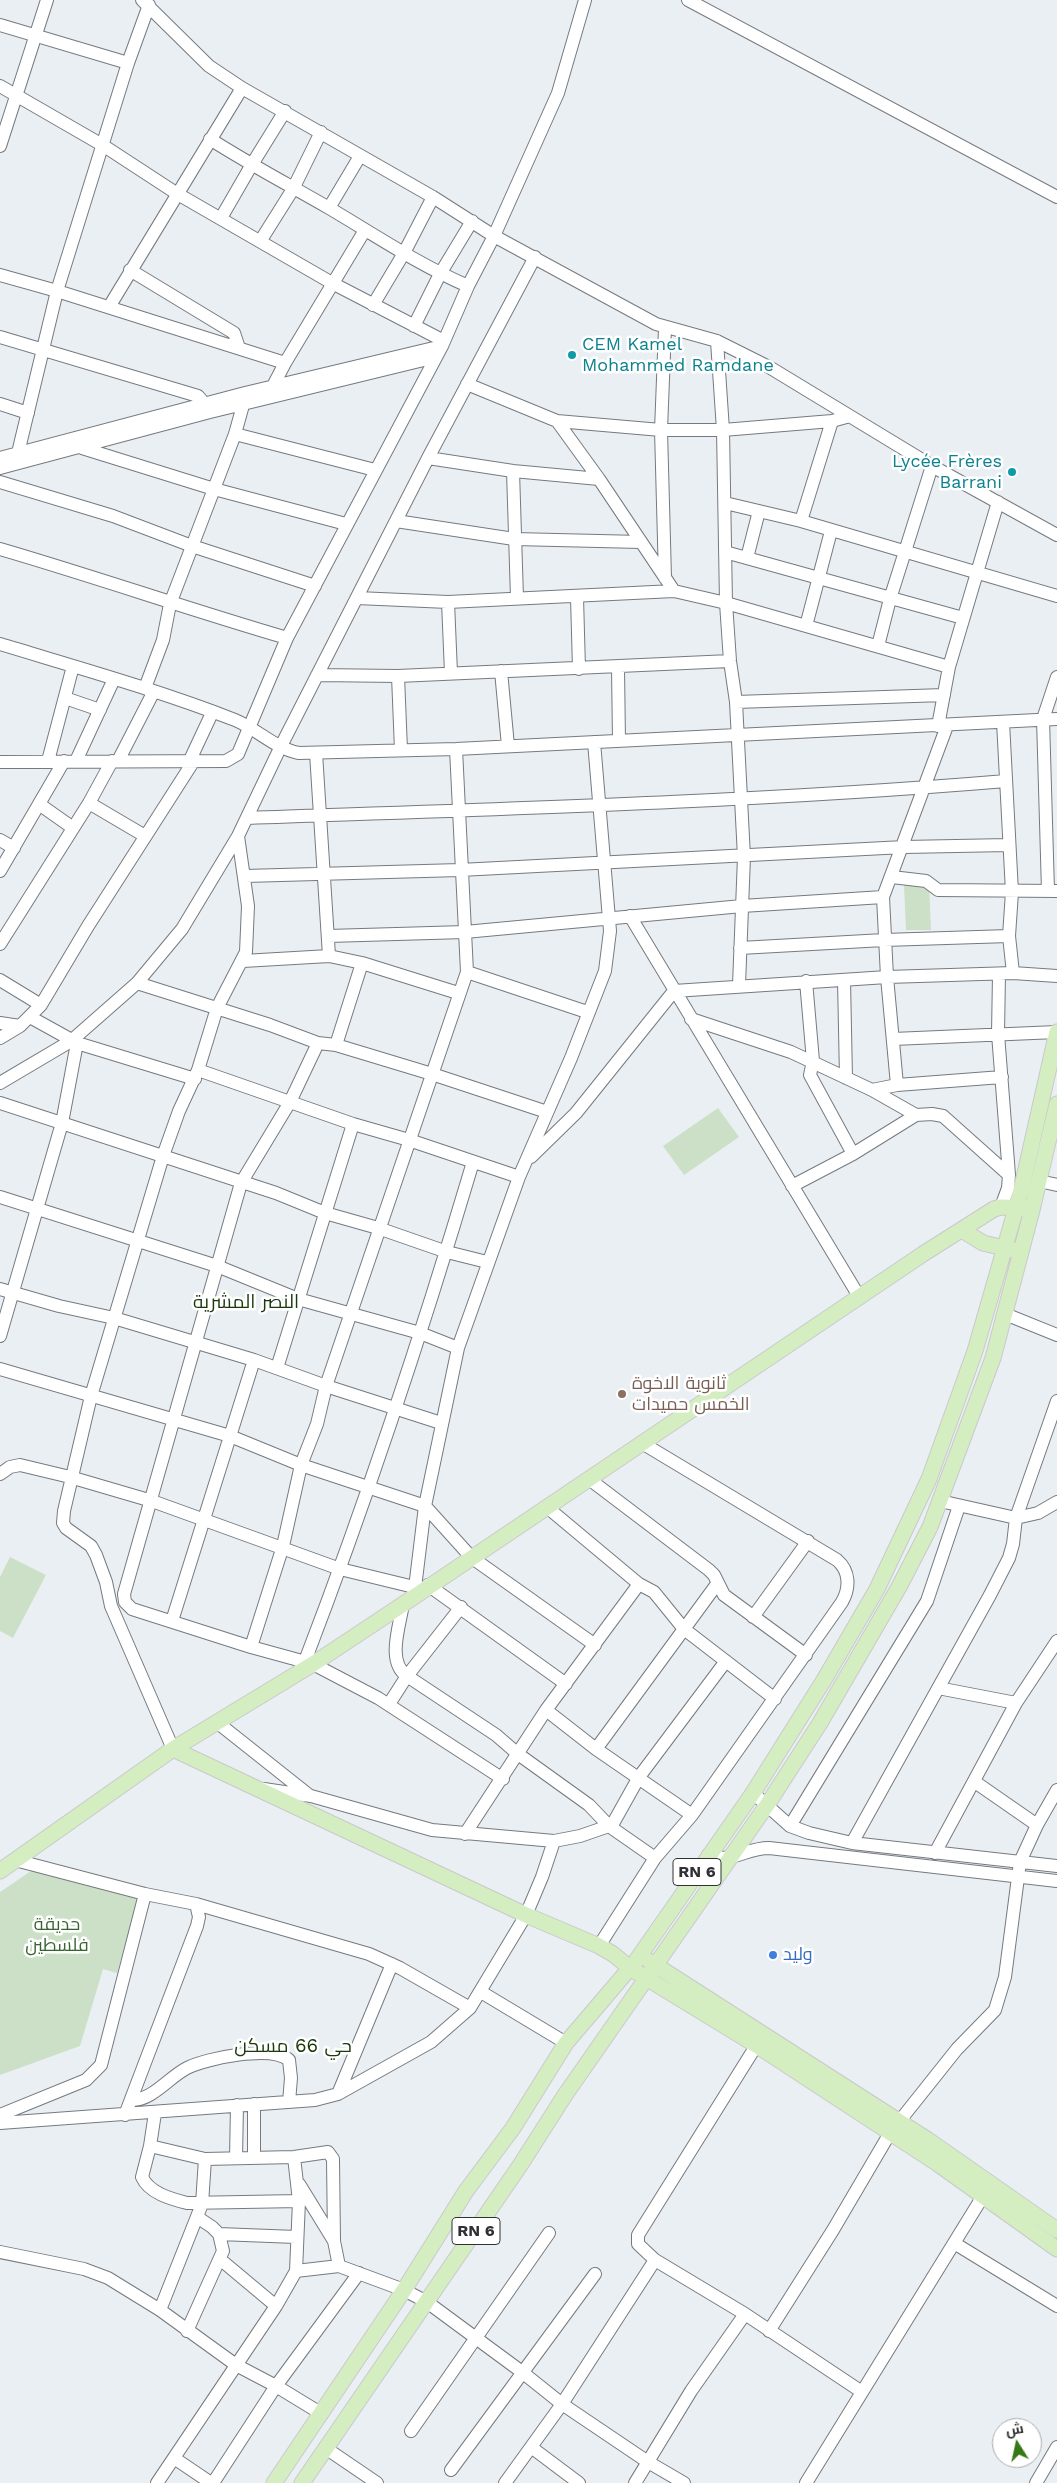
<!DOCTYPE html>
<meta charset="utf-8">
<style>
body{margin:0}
#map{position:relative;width:1057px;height:2483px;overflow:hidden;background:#eaeff4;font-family:"Work Sans",Cairo,sans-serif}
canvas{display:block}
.north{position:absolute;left:992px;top:2418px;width:50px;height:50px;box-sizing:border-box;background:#fff;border:1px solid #acadae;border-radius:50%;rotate:350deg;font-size:14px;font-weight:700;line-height:20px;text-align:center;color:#303134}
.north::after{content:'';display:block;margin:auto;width:18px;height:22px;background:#377816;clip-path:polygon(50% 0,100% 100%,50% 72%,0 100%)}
</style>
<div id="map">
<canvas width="1057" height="2483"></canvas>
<div class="north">ش</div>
</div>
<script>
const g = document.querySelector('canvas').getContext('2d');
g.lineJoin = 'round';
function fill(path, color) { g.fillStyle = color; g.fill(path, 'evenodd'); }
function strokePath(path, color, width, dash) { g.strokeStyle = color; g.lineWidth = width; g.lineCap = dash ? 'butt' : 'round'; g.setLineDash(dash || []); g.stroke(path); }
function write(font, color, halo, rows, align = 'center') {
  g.font = font + ' "Work Sans",Cairo,sans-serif'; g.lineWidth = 5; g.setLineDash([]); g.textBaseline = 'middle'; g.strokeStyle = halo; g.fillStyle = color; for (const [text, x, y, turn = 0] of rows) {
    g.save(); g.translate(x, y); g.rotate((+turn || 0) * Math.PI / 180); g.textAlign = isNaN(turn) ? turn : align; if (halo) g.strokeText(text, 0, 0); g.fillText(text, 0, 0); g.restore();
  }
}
fill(new Path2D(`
 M 904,885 L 929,885 L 931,930 L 906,930 Z
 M 718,1108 L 739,1137 L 684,1175 L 663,1146 Z
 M 10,1557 L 46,1575 L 13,1638 L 0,1631 L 0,1577 Z
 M 31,1871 L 139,1897 L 117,1973 L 103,1969 L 80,2046 L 0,2075 L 0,1892 Z`), '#cbe0c7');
const minor = new Path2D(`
 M 142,0 L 209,66 L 242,88 L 433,197 L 494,236 L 656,324 L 717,341 L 769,367 L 932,466 L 1057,535
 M 688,0 L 1057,197
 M 0,25 L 128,63
 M 0,86 L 104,146 L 176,193 L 332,283 L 444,341
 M 210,139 C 249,164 289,185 329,208 C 375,235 419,265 468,286
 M 0,146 L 47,0
 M 329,208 L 360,156
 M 221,218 L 251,166 L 285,111
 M 261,240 L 293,189 L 321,132
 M 130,270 L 234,333 L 239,348
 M 0,275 L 57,291 L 285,363
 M 373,305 L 404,253 L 433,197
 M 109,307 L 242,88
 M 414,326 L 440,274 L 472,221
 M 0,337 L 198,396 L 205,404
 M 717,341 L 723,430 L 726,603 L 730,661 L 736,702 L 744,857 L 739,985
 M 467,384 L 557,421 L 599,479 L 674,591 L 726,603 L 949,667
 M 273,386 L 285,363 L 365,230
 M 0,404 L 28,413
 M 557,421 L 661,430 L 723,430 L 832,421 L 850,416
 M 235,434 L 375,470
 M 82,448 L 214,489 L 346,524
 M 18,453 L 57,291 L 128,63 L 149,5
 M 0,458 L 245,393 L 442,346
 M 428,458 L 513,471 L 599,479
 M 0,468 L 210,412 L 436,357
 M 513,471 L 517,598
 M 0,482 L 113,516 L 192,546 L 315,586
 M 725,503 L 801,521 L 1057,596
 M 396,521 L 514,539 L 641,542
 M 801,521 L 832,421
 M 0,549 C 96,577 191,610 287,638
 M 725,552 L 963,618
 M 747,558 L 759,511
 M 665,578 L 661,430 L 665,328
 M 577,597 L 579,669
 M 357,598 L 448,602 L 674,591
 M 448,602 L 451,673
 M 806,626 L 831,531
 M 0,644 C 79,668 158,690 235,720 C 257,729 276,749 299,753 L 456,749 L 1057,719
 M 878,646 L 890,599 L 932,466
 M 618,668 L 619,741
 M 501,671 L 508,746
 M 317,675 L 398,676 L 730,661
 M 398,676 L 401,750
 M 145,688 L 163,640 L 170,604 L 235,434 L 245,398
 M 65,698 L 100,710
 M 736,702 L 944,695
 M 1003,722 L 1012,892 L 1009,936 L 1013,973
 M 938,726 L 949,667 L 998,502
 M 316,753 L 329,956
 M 190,760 L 212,713
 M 48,761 L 73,666
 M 76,761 L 114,679
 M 118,761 L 154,691
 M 0,762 L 226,761 L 238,754 L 287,638 L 442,346 L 468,286 L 494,236 L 558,93 L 585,0
 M 89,803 L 145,836
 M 39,804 L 73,828
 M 248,818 C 500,809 754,802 1006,781
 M 0,840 L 14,848
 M 0,871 L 64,761
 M 245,876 L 460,870 L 904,847 L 1008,845
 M 892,877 L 926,881 L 938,890 L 1057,891
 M 1048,891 L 1043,719 L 1057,677
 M 630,916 L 860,1298
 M 328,936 L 465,932 L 742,906 L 883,897
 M 0,944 L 89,803 L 112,761
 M 740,948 L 884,940 L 1009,936
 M 243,961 L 329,956 L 362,963 L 458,993
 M 467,972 L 587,1012
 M 999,974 L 998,1034 L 1009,1175 L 1008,1188 L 1001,1207
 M 0,980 L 41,1005
 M 844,980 L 846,1078
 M 806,981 L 813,1061 L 810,1075 L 853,1154
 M 137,983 L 270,1025 L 318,1043 L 336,1045 L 432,1074 L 547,1112
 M 30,1017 L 77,1043 L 195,1079
 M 691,1019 L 791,1052 L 872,1090 L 916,1115 L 932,1114 L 943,1116 L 1009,1175
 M 0,1023 L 20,1026
 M 0,1038 L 20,1026 L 41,1005 L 88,926 L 195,759
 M 893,1039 L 1057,1032
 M 318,1043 L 290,1102 L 241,1183 L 124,1594 L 125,1602 L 132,1609 L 251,1647 L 313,1664 L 378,1698 L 503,1779
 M 336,1045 L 362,963
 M 198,1070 L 353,1124 L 409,1140 L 519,1177
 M 0,1083 L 71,1041 L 137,983 L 182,929 L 238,836 L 281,746 L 428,458 L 535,257
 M 897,1085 L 887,977 L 883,897 L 947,726
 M 872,1090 L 897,1085 L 1002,1077
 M 0,1103 L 276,1193 L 325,1213 L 378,1228 L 447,1252 L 487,1262
 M 531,1157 L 576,1113 L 674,991 L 887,977 L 1013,973 L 1057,976
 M 1039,1181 L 1057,1185
 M 792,1186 L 853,1154 L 916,1115
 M 0,1197 L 217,1266 L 298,1299 L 420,1333 L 458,1348
 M 0,1289 L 59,1306 L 114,1318 L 254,1360 L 326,1386 L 441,1423
 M 1005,1314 L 1057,1335
 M 0,1336 L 62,1123 L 77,1043
 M 277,1368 L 353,1124
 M 0,1369 L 230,1436 L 301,1465 L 425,1506 L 471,1557 L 595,1645
 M 0,1474 L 10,1467 L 20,1465 L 70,1477 L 152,1501 L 340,1569 L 414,1587
 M 589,1479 L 709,1570 L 714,1575 L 724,1595 L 806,1655
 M 940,1501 L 1016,1518 L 1038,1513 L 1057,1502
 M 548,1508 L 639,1584 L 654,1592 L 684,1629 L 775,1699
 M 428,1585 L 566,1684
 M 414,1596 L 425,1506 L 458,1348 L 519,1177 L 571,1058 L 605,971 L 610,931 L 594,742
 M 403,1604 C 400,1625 386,1662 407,1676 L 461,1607
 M 753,1617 L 808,1541
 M 172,1621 L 254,1360
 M 251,1647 L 283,1546 L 301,1465 L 317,1424 L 326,1386 L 467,972 L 456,749
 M 305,1661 C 368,1497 423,1330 473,1162
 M 938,1688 L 1016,1703
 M 389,1704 L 407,1676 L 496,1735 L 518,1754 L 589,1805 L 609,1826
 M 546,1710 L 596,1749 L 692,1815
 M 218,1723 L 310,1796
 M 173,1749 L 111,1606 L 106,1582 L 96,1555 L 91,1546 L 66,1528 L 63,1523 L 64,1511 L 91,1396 L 163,1156 L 179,1111 L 198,1070 L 217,1008 L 246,952 L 248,906 L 238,836
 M 596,1749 L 717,1584
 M 975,1782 L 1037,1825
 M 264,1789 L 311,1796 L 432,1830 L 554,1841 L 580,1836 L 609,1826 L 655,1858
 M 753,1793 L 790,1826 L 809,1833 L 852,1843 L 1057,1866
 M 790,1826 L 927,1601 L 959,1506
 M 611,1827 L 639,1777 L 726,1661
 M 465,1834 L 546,1710 L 639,1584
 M 852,1843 L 990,1595 L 1009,1558 L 1013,1544 L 1016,1518 L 1057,1401
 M 935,1853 L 1016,1703 L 1057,1641
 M 708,1855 C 732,1864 745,1848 769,1848 L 1057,1881
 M 15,1860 L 145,1894 L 196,1904 L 199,1917 L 197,1926 L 125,2115
 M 196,1904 L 369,1954 L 400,1968 L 470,2008
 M 599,1946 L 655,1858 L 692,1815 L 842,1602 C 850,1588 850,1571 837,1560 L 642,1443
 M 481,1992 L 566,2043
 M 761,2038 L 638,2235 L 638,2244 L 655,2260 L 745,2314 L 862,2392
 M 338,2094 L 392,1964
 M 131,2100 C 152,2101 169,2077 187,2068 C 207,2058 271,2045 289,2060 L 291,2078 L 289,2102
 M 155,2113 L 150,2146 L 142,2177 C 149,2193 171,2199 187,2203 L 299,2201
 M 0,2115 L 86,2080 L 101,2065 L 145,1894
 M 0,2123 L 315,2100 L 338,2094 L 431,2042 L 470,2008 L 526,1915 L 542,1877 L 554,1841
 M 150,2146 L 205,2159 L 294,2157 L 328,2152 L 333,2159 L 334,2241
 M 236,2158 L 237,2105
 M 254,2158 L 254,2104
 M 299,2184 L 334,2241 L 339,2266
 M 219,2234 L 296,2237
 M 954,2243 L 1057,2306
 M 0,2252 L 84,2269 L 108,2278 L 160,2310 L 236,2365 L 276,2386 L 322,2414
 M 221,2260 L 276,2306
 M 296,2271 L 339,2266 L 404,2290 L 427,2302 L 522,2372 L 562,2404 L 648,2462 L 684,2483
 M 160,2310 L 202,2204 L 205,2159
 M 187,2331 L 223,2251 L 219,2234 L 212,2227 L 197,2217
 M 769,2331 L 833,2230 L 890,2133 L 957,2049 L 995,2010 L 1005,1977 L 1020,1862 L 1037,1825 L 1057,1790
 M 411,2431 L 549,2233
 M 531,2447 L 579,2483
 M 327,2449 L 377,2483
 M 174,2458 L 211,2483
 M 451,2470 L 595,2274
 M 157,2483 L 276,2306 L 296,2271 L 299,2201 L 294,2157
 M 213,2483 L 276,2386 L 359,2273
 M 505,2483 L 562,2404 L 655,2260
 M 635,2483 L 691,2391 L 745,2314
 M 806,2483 L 988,2188
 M 1036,2483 L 1057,2447`);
const major = new Path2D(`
 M 962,1230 L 983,1243 L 1013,1250
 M 173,1749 L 526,1915 L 599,1946 L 613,1954 L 630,1968 L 756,2045 L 938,2164 L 1057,2249
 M 0,1871 L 173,1749 L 313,1664 L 393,1611 L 923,1254 L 994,1209 L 1001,1207 L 1026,1208
 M 649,1961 L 928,2140 L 1057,2230
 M 274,2483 L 404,2290 L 466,2191 L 513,2128 L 566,2043 L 636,1961 L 753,1793 L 824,1680 L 877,1589 L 929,1479 L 975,1351 L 1021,1191 L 1057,1032
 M 302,2483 L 521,2164 L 565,2095 L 767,1805 L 820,1723 L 899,1587 L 930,1527 L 993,1358 L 1032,1210 L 1057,1104`);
strokePath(minor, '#767a7f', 14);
strokePath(major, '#c9c9ca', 17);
strokePath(minor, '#fff', 12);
strokePath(major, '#d4eec2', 15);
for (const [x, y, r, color] of [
 [572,355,5,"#0f9aa8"],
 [1012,472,5,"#0f9aa8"],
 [622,1394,5,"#8d6e63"],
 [773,1955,5,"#3f7fe0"]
]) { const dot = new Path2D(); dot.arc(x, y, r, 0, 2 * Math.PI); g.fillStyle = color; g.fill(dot); strokePath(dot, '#fff', 2); }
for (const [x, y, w] of [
 [697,1872,48],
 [476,2231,48]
]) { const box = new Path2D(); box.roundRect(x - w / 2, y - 13.5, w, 27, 4); g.fillStyle = '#fff'; g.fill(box); strokePath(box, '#303134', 1); }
write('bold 16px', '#303134', null, [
 ["RN 6",697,1872],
 ["RN 6",476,2231]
]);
write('18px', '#0d838f', '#fff', [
 ["CEM Kamel",582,345],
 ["Mohammed Ramdane",582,366],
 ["Lycée Frères",1002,462,"right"],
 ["Barrani",1002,483,"right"]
], 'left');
write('18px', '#785e54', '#fff', [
 ["ثانوية الاخوة",632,1384],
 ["الخمس حميدات",632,1405]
], 'left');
write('18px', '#396432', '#fff', [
 ["حديقة",57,1925],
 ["فلسطين",57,1946]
]);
write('18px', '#366cbe', '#fff', [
 ["وليد",783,1955]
], 'left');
write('19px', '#1a390c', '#fff', [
 ["النصر المشرية",246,1302],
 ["حي 66 مسكن",293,2046]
]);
</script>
